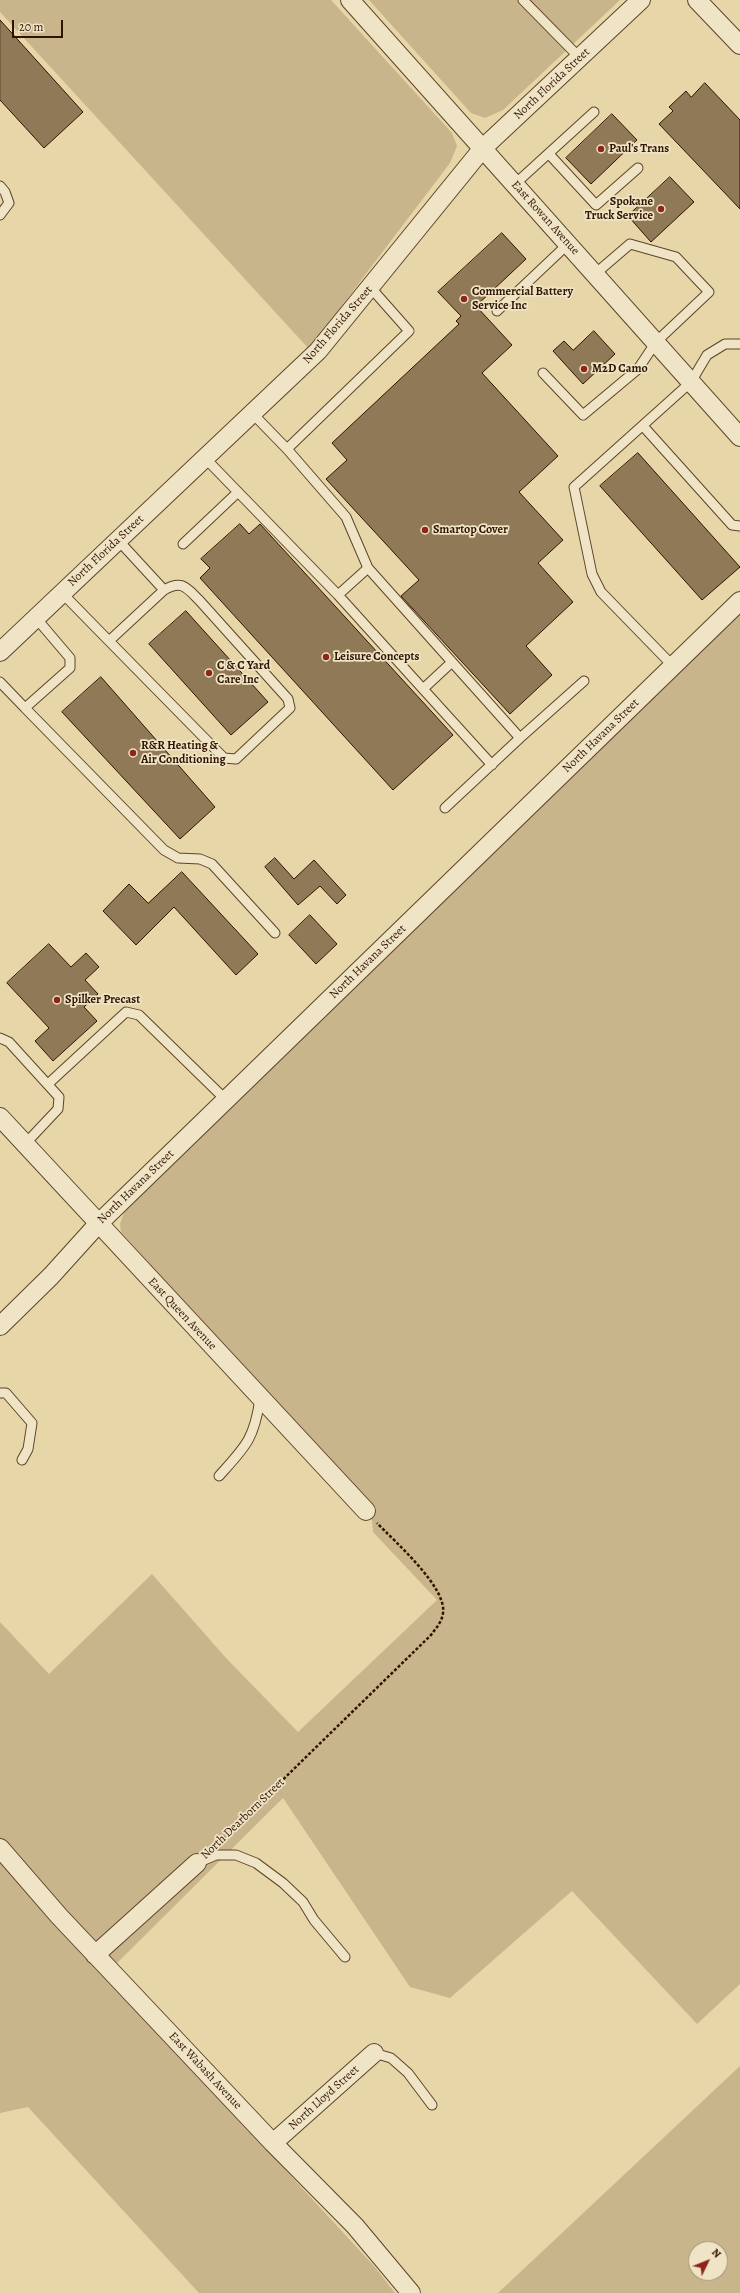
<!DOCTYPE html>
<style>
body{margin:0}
#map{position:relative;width:740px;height:2293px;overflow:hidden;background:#e7d6a8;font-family:Alegreya,serif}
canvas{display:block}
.north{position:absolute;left:688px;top:2241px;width:40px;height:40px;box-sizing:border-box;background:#efe4c6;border:1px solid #a39177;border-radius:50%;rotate:47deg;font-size:11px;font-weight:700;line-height:16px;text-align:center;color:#311400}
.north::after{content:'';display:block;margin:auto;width:14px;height:18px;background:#8f2418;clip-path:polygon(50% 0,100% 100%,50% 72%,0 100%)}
.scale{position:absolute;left:12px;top:20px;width:51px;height:18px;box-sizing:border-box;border:2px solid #311400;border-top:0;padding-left:5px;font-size:12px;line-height:14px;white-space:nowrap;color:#311400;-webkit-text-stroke:3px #efe4c6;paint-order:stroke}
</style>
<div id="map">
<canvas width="740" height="2293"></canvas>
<div class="north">N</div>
<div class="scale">20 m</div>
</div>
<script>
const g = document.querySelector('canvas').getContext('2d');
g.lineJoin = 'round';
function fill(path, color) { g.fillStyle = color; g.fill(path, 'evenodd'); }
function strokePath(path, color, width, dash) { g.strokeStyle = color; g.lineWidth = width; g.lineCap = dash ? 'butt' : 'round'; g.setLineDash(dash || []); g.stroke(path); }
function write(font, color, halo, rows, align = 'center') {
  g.font = font + ' Alegreya,serif'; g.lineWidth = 3.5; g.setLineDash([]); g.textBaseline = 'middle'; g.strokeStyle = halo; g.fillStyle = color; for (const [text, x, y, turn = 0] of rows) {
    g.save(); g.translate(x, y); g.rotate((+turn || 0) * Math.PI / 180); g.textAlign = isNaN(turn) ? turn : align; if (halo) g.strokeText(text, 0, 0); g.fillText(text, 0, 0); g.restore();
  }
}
fill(new Path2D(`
 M 0,0 L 331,0 L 452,133 L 457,146 L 450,163 L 309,349 L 0,12 Z
 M 369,0 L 620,0 L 503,110 L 485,118 L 471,113 Z
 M 740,611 L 740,1984 L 697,2024 L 572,1891 L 450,1998 L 410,1987 L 283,1798 L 113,1967 L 0,1838 L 0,1622 L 49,1674 L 152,1574 L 226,1658 L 298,1732 L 437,1600 L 373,1532 L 371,1508 L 121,1232 L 120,1224 L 126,1206 Z
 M 0,1861 L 374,2266 L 395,2293 L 199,2293 L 28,2107 L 0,2113 Z
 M 740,2066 L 740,2293 L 498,2293 ZM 696,2249 L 720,2249 L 720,2273 L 696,2273 Z`), '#c8b58b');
const building = new Path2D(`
 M 0,20 L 83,112 L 44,148 L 0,100 Z
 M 705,83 L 740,120 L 740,209 L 659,124 L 673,111 L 669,107 L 686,91 L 691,97 Z
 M 612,114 L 637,140 L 591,184 L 566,158 Z
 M 670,177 L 694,202 L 651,242 L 628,216 Z
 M 502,233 L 526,259 L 476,306 L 512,345 L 482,373 L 558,456 L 519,492 L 563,540 L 538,563 L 573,602 L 526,646 L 552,675 L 510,714 L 401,596 L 419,580 L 326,479 L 347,460 L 332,443 L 459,324 L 456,321 L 461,316 L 438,292 Z
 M 594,331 L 615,354 L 583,384 L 553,351 L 564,341 L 573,350 Z
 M 638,453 L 740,567 L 702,600 L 600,486 Z
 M 240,524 L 249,534 L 260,524 L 453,735 L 393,790 L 200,578 L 210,568 L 201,559 Z
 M 186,611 L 268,702 L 231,735 L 149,644 Z
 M 101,677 L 215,807 L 180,839 L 62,712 Z
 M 275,858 L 294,879 L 314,860 L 346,895 L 337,904 L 320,886 L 298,905 L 265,867 Z
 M 182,872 L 258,954 L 236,975 L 174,907 L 136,945 L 103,911 L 129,884 L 148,903 Z
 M 310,915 L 337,944 L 316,964 L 289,935 Z
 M 49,944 L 71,967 L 86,953 L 99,967 L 85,980 L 98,994 L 84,1007 L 97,1021 L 53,1061 L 35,1041 L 49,1028 L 7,983 Z`);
fill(building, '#907957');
strokePath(building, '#311400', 1);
const lane = new Path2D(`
 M 523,0 L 580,58
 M 549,154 L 596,205 L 638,168
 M 515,184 L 594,112
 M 0,186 L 5,192 L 9,203 L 0,215
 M 497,311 L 568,244
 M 543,373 L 583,415 L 638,369 L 656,342 L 709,292 L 676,257 L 630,244 L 595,274
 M 252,413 L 287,449 L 409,331 L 371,288
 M 643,426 L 732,525 L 740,526
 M 287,449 L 346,517 L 368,568 L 338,595 L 423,689 L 452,662 L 520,738 L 584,681
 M 205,458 L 338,595
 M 183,544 L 238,492
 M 368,568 L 452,662
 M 62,593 L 109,641 L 164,590 L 118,540
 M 109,641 L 224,758 L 236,759 L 290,708 L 288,699 L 199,600 C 186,587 182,580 164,590
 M 673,666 L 601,592 L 592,574 L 574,487 L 691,382 L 707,355 L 725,344 L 740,344
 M 0,682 L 25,708 L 70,668 L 70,658 L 36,618
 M 423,689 L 492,765
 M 25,708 L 164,850 L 178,858 L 200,859 L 212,864 L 275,933
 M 445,808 L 520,738
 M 0,1038 L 9,1042 L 59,1097 L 58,1109 L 25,1144
 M 48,1084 L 126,1012 L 139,1015 L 226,1100
 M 0,1393 L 6,1393 L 32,1423 L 28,1449 L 22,1460
 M 219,1476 C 245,1447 254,1440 260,1399
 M 197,1863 L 216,1855 L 236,1855 L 256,1863 L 283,1883 L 303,1902 L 314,1920 L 345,1957
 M 374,2053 L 391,2058 L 408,2073 L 432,2105`);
const street = new Path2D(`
 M 350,0 L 740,437
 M 697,0 L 740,45
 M 0,652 L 318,351 L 483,148 L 641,0
 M 0,1117 L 366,1511
 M 0,1326 L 51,1276 L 98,1224 L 740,601
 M 0,1848 L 59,1916 L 273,2143 L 355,2226 L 411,2293
 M 95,1955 L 197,1863
 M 273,2143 L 374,2053`);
strokePath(lane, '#5e442a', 11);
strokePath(street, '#5e442a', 20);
strokePath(new Path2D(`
 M 219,1842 L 431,1635 C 436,1628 442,1622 443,1613 C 447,1587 394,1541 377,1523`), '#311400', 2.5, [3, 2]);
strokePath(lane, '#efe4c6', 9);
strokePath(street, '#efe4c6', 18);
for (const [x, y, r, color] of [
 [601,149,4,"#8f2418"],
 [661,209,4,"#8f2418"],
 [464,299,4,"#8f2418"],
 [584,369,4,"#8f2418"],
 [425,530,4,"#8f2418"],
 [326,657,4,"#8f2418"],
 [209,673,4,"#8f2418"],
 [133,753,4,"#8f2418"],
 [57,1000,4,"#8f2418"]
]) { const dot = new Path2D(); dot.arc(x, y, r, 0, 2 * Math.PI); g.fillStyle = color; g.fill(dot); strokePath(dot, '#efe4c6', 1.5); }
write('12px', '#311400', '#efe4c6', [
 ["North Florida Street",552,84,-43],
 ["East Rowan Avenue",545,218,48],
 ["North Florida Street",338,325,-49],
 ["North Florida Street",106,551,-43],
 ["North Havana Street",601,736,-44],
 ["North Havana Street",368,962,-44],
 ["North Havana Street",136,1187,-44],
 ["East Queen Avenue",182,1314,47],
 ["North Dearborn Street",243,1819,-44],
 ["East Wabash Avenue",205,2071,47],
 ["North Lloyd Street",324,2098,-42]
]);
write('bold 12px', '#311400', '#efe4c6', [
 ["Paul's Trans",609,149],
 ["Spokane",653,202,"right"],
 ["Truck Service",653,216,"right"],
 ["Commercial Battery",472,292],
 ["Service Inc",472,306],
 ["M2D Camo",592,369],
 ["Smartop Cover",433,530],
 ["Leisure Concepts",334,657],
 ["C & C Yard",217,666],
 ["Care Inc",217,680],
 ["R&R Heating &",141,746],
 ["Air Conditioning",141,760],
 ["Spilker Precast",65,1000]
], 'left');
</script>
